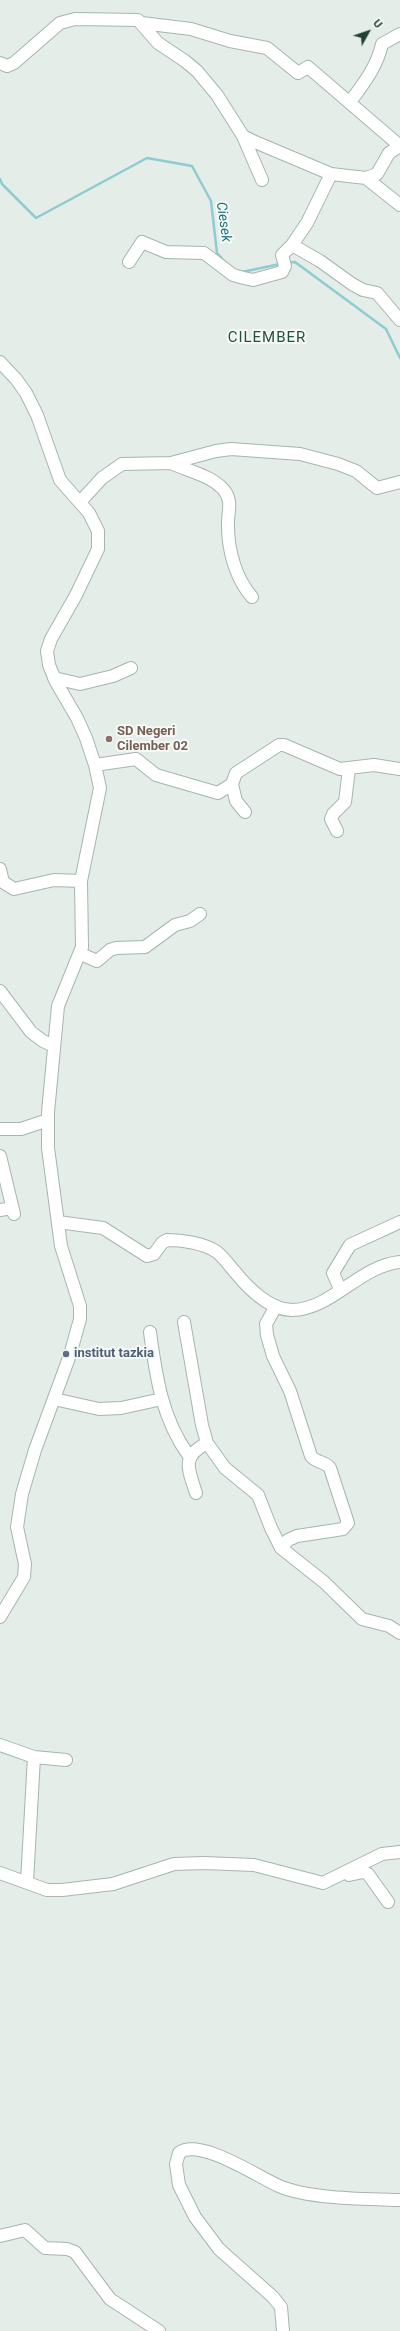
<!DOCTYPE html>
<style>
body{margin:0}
#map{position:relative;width:400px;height:2331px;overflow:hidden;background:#e4ede8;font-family:Roboto,sans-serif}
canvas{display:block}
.north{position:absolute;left:348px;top:12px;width:40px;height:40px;-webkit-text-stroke:3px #f5faf7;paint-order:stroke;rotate:50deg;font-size:11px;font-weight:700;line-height:16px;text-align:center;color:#243f35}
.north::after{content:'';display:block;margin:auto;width:14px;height:18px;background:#243f35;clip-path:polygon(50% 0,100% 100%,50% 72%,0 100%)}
</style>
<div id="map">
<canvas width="400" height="2331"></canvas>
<div class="north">U</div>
</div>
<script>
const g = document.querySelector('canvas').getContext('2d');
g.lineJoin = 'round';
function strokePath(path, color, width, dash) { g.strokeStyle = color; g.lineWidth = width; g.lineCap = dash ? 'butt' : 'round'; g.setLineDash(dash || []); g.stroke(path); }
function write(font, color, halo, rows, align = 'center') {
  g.font = font + ' Roboto,sans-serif'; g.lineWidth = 4; g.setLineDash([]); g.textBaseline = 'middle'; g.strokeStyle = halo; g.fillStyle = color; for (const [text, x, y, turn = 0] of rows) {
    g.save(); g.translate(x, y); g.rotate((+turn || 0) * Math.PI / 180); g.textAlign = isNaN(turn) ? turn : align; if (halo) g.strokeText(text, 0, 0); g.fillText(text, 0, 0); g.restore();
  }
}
strokePath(new Path2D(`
 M 0,179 L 2,184 L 36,218 L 147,158 L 192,166 L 211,201 L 217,253 L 225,262
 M 287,263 L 295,262 L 386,329 L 400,358
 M 242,272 L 280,264`), '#8eccd1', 2.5);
const minor = new Path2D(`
 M 142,23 L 191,29 L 230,41 L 267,48 L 298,73 L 308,67 L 400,146
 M 0,63 L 7,66 L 14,63 L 60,23 L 75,19 L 138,20 L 158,43 L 185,61 L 197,71 L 217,95 L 243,136 L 255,142 L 331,174 L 366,178 L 377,174 L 389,153 L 400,146
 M 350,102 C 363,84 377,67 382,44 L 400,34
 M 243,136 L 262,180
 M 366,178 L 400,205
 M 292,245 L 320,261 L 352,284 L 363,290 L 377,293 L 400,320
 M 129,262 L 142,242 L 166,252 L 204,253 L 233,275 L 244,278 L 253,280 L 282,272 L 285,266 L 282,255 L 292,245 L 307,223 L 331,174
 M 0,362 L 16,379 L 26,393 L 37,415 L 60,480 L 89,513 L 98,531 L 98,549 L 76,595 L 51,639 L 47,651 L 49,665 L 56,682 L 77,718 L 86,738 L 95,765 L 100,788 L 81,881 L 82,947 L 58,1006 L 48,1112 L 48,1148 L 61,1246 L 80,1306 L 80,1319 L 70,1355 L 35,1450 L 22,1494 L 17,1527 L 25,1564 L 24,1577 L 0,1617
 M 171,463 C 188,471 210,475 223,489 C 234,501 227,513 228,526 C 228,551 236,579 252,597
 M 80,502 L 102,478 L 122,464 L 171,463 L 216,451 L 231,449 L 300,454 L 338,464 L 356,471 L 377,488 L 400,482
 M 54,678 L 80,684 L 113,676 L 131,668
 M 95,765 L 136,759 L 156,775 L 218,793 L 232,784 L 236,773 L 279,745 L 284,745 L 340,769 L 374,765 L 400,769
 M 232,784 L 236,801 L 245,812
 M 337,831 L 331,819 L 333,814 L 345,802 L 349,769
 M 0,869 L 3,882 L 14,889 L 54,880 L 81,881
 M 81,954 L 97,961 L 110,950 L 116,948 L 145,947 L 175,925 L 190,921 L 200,914
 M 0,991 L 31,1032 L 43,1041 L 54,1046
 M 0,1129 L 21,1129 L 48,1120
 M 0,1156 L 14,1214
 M 0,1210 L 12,1208
 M 58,1222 L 103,1228 L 147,1256 L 154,1254 L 162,1243 L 167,1240 C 182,1240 204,1243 217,1252 C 224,1258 229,1265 235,1272 C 248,1288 270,1310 292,1310 C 331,1310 359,1266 400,1262
 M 340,1289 L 333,1273 L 350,1245 L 400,1222
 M 276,1306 L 266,1324 L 267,1335 L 273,1356 L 290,1391 L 311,1456 C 316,1463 325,1461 330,1468 L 348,1523 L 343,1529 L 297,1536 L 288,1540 L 281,1548 L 324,1582 L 362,1619 L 389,1626 L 400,1633
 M 184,1322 L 202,1425 L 207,1443 L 225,1468 L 258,1495 L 271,1528 L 281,1548
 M 150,1332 C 156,1377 162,1419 189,1456
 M 54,1399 L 99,1409 L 121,1408 L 162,1399
 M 196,1493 C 188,1468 181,1457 207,1443
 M 0,1745 L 34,1757 L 66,1760
 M 0,1873 L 47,1890 L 62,1890 L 113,1884 L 174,1864 L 204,1863 L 254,1865 L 323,1883 L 382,1854 L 400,1852
 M 349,1875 L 363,1872 L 368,1874 L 388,1902
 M 27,1882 L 34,1757
 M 0,2236 L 25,2230 L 45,2248 L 67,2249 L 75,2252 L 110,2299 L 159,2331
 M 283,2331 L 281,2307 L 273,2297 L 219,2249 L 195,2217 L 179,2185 L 176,2164 L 179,2153 C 199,2137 258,2177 279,2186 C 308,2199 368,2199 400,2200`);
strokePath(minor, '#a7b5af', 14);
strokePath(minor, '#fff', 12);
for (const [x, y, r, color] of [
 [109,739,4,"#8d6e63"],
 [66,1354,4,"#5c6f8a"]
]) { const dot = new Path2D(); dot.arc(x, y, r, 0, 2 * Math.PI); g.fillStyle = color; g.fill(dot); strokePath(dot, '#f5faf7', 1.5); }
write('bold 13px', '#785e54', '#f5faf7', [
 ["SD Negeri",117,732],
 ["Cilember 02",117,747]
], 'left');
write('bold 13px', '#4e5e75', '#f5faf7', [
 ["institut tazkia",74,1354]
], 'left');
write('italic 14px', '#1f727a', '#f5faf7', [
 ["Ciesek",223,222,82]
]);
g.letterSpacing = '1px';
write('15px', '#205141', '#f5faf7', [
 ["CILEMBER",267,338]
]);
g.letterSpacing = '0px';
</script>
